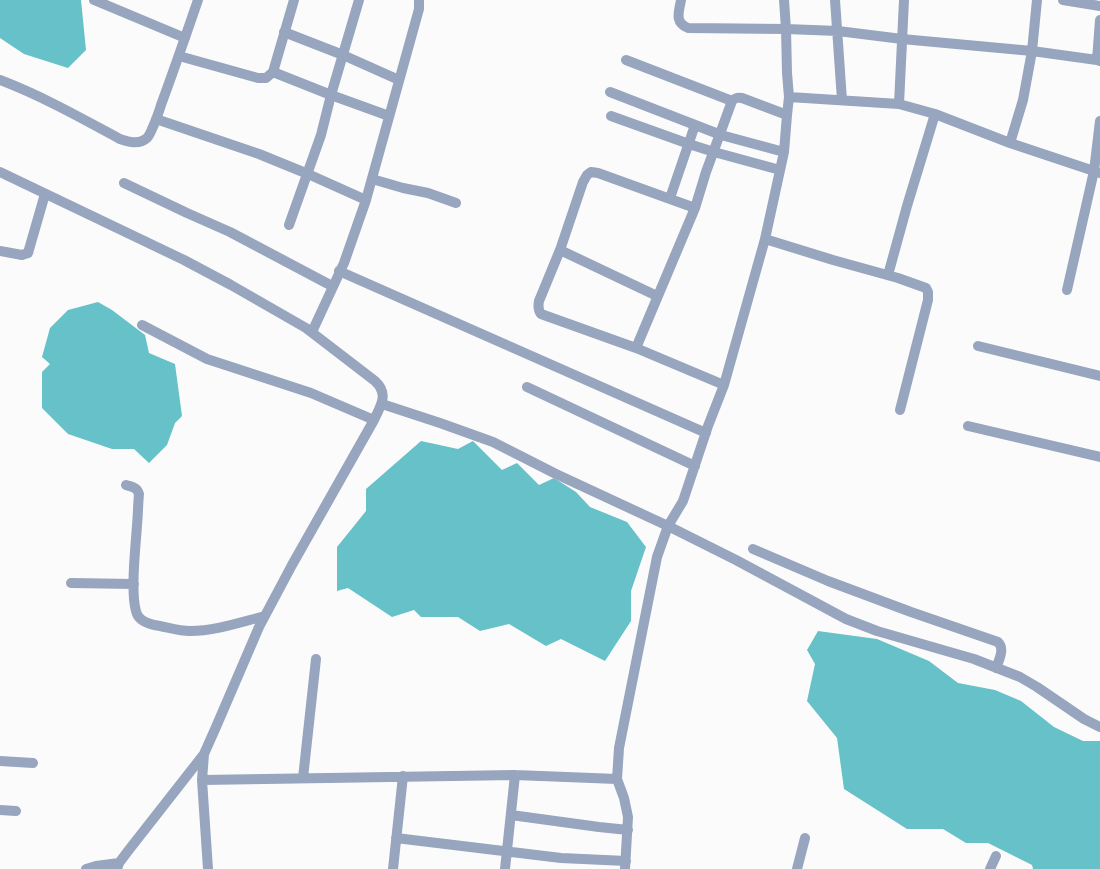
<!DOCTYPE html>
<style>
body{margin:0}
canvas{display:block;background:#fbfbfb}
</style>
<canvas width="1100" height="869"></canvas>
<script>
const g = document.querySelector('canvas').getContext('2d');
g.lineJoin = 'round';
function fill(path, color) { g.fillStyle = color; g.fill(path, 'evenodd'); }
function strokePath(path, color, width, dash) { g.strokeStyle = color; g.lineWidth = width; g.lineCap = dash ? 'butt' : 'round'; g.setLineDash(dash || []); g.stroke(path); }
fill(new Path2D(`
 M 0,0 L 81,0 L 86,50 L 68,68 L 24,54 L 0,38 Z
 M 98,302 L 112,310 L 145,335 L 149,353 L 175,364 L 182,416 L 175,423 L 167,445 L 149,463 L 134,449 L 112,449 L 68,434 L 42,408 L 42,372 L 50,364 L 42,357 L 50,328 L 68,310 Z
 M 421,441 L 458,449 L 473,441 L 502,470 L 517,463 L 539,485 L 554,478 L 576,492 L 590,507 L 627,522 L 646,547 L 631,591 L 631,621 L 605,661 L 561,639 L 546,646 L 509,624 L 480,631 L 458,617 L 421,617 L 414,610 L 392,617 L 348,588 L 337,591 L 337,547 L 366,511 L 366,489 Z
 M 818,631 L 877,639 L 929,661 L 958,683 L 995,690 L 1021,701 L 1054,727 L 1083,741 L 1100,741 L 1100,869 L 1033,869 L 1032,865 L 988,843 L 966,843 L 943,829 L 907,829 L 844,789 L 837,738 L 807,701 L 815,664 L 807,650 Z`), '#66c1c8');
strokePath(new Path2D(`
 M 94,0 L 185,38
 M 681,0 C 679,12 674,22 688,28 L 786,29 L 838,31 L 902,39 L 1032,51 L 1097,60 L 1100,61
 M 835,0 L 842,100
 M 1063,0 L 1100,6
 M 284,32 L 343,55 L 399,80
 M 179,56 L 258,78 L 266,78 L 273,72 L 294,0
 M 626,60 L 732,101
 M 1097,60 L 1100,20
 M 273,72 L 331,95 L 389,116
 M 0,80 C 42,96 81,118 120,139 C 129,142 139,145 147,138 C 151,134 159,112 161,105 C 174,70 186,35 198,0
 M 610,92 L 721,135 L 784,152
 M 789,97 L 899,104 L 935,114 L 1010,143 L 1100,173
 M 899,104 L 904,0
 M 611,116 L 689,144 L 714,152 L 780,170
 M 156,119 L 259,154 L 308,174 L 366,200
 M 1010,143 L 1023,100 L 1032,51 L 1037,0
 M 0,172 L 184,260 L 231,285 L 306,328 L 375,381 C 389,394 381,405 374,420 L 292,565 L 259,627 L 216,727 L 204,754 L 202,780 L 208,869
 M 372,179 L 403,188 L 428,193 L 456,203
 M 124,183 L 187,213 L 230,232 L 332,286
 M 670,198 L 695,125
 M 695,208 L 598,173 L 591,172 L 587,175 L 583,182 L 560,250 L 539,301 C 538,306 538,310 541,314 L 636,348 L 724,385
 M 289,225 L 321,135 L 331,95 L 359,0
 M 765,239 L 833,260 L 898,278 L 926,288 L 928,292 L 928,300 L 900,410
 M 560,250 L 657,296
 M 0,251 L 22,255 L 28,253 L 45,194
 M 339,271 L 706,433
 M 888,275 L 907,206 L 935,114
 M 1067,290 L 1094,171 L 1100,121
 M 142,325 L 207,359 L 311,393 L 374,420
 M 312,332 L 344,263 L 366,200 L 419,9 L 419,0
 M 978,346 L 1100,376
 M 636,348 L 695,208 L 706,172 L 732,101 C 735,98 737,97 742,98 L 787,115
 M 527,387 L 695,466
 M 382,404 L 440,423 L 493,442 L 556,474 L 668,526 L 736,560 L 846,619 L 877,631 L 974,659 L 1020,677 L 1037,687 L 1084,719 L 1100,727
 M 968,426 L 1100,457
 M 126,485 C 132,487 137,487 139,494 C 138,504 138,515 137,525 C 136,544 129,600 138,616 C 142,622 153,625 160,626 C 170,628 180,631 190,631 C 215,631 241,622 265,616
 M 753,549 L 828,581 L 911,612 L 998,642 C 1005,649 999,660 996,668
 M 71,583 L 134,584
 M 0,761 L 33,763
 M 303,778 L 316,659
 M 202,780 L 515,775 L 617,779
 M 0,810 L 16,811
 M 511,815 L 599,827 L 628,830
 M 396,838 L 561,858 L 626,861
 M 86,869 L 96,866 L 119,863
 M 117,869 L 119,863 L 128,851 L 204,754
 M 393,869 L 403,776
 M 505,869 L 515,775
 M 625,869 L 628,817 L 624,798 L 617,779 L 619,748 L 657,557 L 668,526 L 683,501 L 708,426 L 724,385 L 765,239 L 784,152 L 787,115 L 789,97 L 787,73 L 786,29 L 784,0
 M 797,869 L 805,838
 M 990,869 L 996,856`), '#97a5be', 10);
</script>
